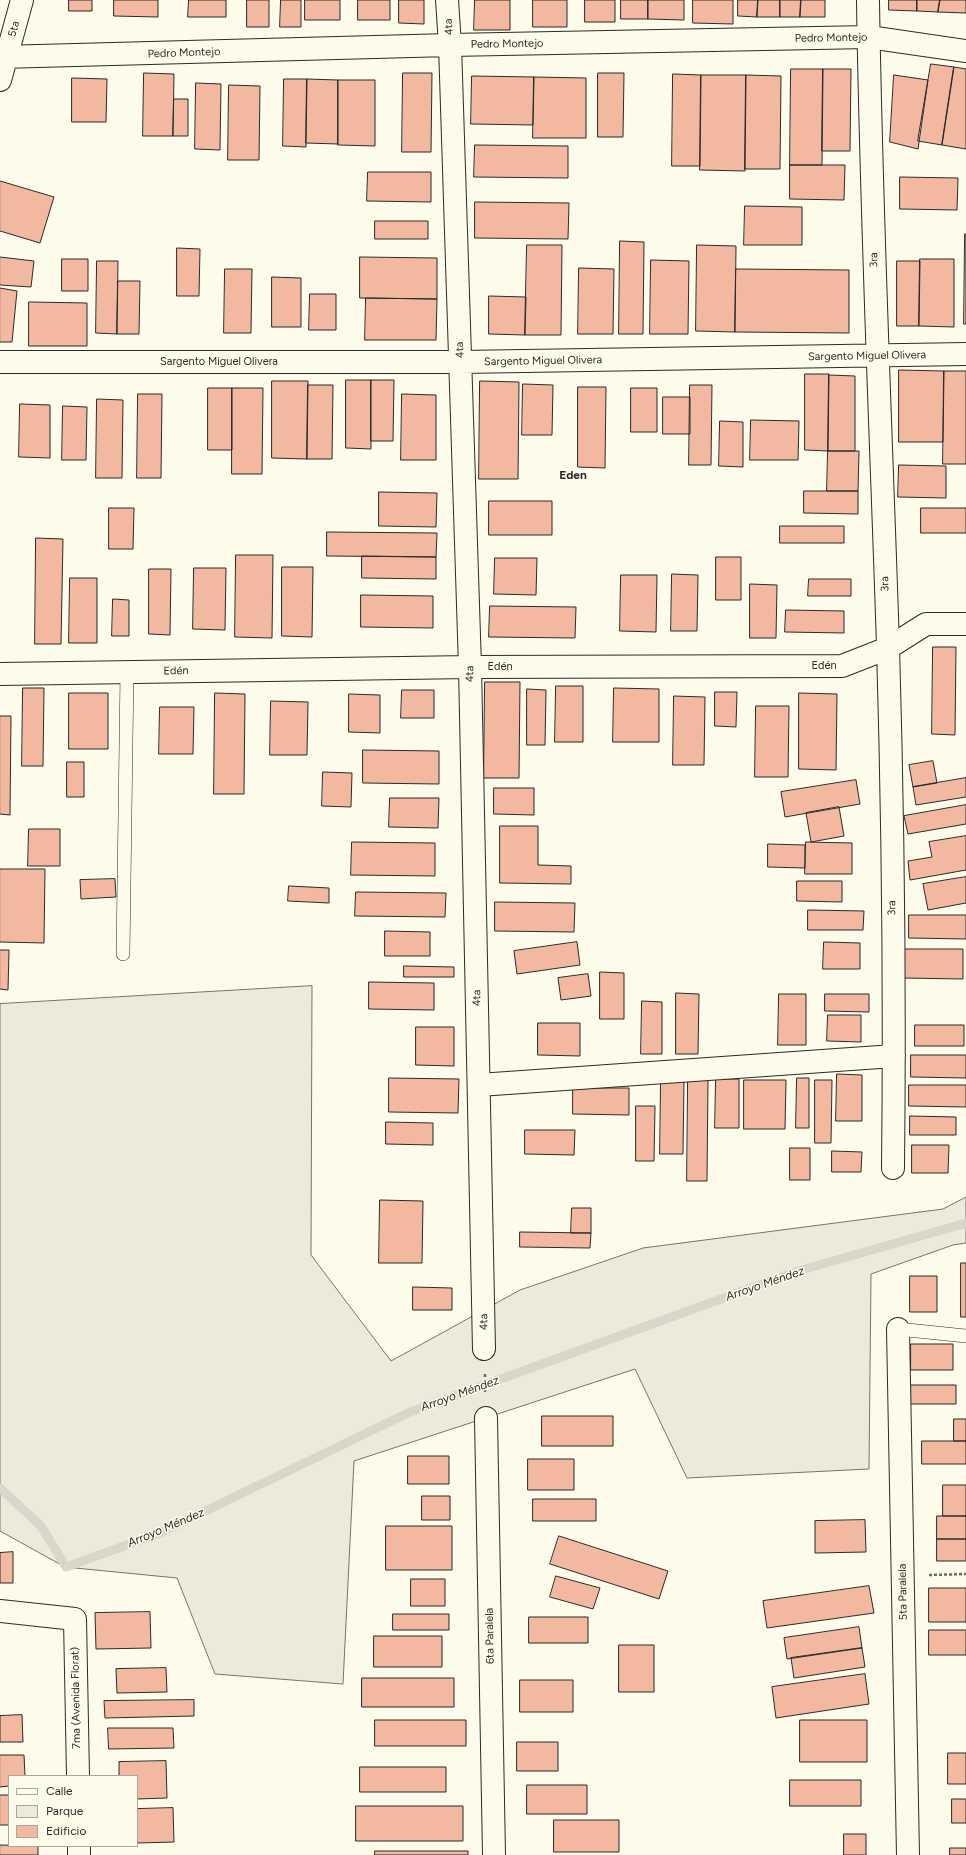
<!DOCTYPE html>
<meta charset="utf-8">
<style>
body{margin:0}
#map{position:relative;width:966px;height:1855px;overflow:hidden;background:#fdfbea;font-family:Figtree,sans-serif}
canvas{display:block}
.legend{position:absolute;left:8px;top:1775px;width:130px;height:72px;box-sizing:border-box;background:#fdfbea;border:1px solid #a9a89e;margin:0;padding:5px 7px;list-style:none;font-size:12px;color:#2b2b2b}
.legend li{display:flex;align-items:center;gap:8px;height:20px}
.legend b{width:20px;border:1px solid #a9a89e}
</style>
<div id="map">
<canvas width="966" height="1855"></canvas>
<ul class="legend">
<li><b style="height:5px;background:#fdfbea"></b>Calle</li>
<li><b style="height:11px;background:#ecebdb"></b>Parque</li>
<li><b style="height:11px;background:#f2b8a0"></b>Edificio</li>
</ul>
</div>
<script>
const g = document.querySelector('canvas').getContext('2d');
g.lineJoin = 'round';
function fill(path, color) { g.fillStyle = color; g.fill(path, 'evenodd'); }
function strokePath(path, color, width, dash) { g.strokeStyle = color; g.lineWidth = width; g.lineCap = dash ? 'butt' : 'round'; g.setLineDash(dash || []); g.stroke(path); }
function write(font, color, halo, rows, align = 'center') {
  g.font = font + ' Figtree,sans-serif'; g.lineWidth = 3; g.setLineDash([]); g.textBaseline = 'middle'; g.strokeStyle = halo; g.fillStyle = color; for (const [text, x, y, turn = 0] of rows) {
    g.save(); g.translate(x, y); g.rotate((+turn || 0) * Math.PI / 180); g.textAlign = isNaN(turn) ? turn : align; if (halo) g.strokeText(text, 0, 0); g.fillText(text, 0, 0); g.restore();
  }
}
const green = new Path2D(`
 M 312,986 L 311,1255 L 391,1361 L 520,1290 L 643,1248 L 943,1209 L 966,1197 L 966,1243 L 953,1245 L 871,1274 L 869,1469 L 687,1478 L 635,1369 L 354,1461 L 343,1684 L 215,1674 L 177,1578 L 65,1567 L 0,1531 L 0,1004 Z`);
fill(green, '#ecebdb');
strokePath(green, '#74746e', 1);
strokePath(new Path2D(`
 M 0,1488 L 41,1526 L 66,1567 L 160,1533 L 410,1412 L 798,1271 L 966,1223`), '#d8d7c9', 9);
const building = new Path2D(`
 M 69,0 L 92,0 L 92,11 L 69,11 Z
 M 114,0 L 158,0 L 158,17 L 114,16 Z
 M 189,0 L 226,0 L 226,17 L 188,17 Z
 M 247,0 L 269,0 L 269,27 L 247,27 Z
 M 281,0 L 301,0 L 301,27 L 280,27 Z
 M 305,0 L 340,0 L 340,20 L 305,20 Z
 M 358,0 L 390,0 L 390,20 L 358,20 Z
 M 399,0 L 424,0 L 424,24 L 399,23 Z
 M 475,0 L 510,0 L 510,30 L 474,30 Z
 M 533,0 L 567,0 L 567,27 L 533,27 Z
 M 585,0 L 615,0 L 615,22 L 585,22 Z
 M 621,0 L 648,0 L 648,19 L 621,19 Z
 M 648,0 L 684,0 L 684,20 L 648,19 Z
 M 693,0 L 733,0 L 733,24 L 693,23 Z
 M 738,0 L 758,0 L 757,17 L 738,16 Z
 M 758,0 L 780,0 L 780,17 L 757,17 Z
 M 780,0 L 801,0 L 800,17 L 780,17 Z
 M 801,0 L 825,0 L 825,17 L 800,17 Z
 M 889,0 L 917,0 L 917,11 L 889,10 Z
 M 917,0 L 940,0 L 938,12 L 917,11 Z
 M 940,0 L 966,0 L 966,13 L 938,12 Z
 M 931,64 L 954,67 L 942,145 L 918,141 Z
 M 954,67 L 966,69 L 966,149 L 942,145 Z
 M 791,69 L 823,69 L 822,165 L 790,165 Z
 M 823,69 L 851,69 L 850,151 L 822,151 Z
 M 144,73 L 174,74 L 173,136 L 143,136 Z
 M 403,73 L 432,73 L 431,152 L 402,152 Z
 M 598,73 L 624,73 L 623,137 L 598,137 Z
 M 673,74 L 701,75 L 700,166 L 672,166 Z
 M 701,75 L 746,75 L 745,171 L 700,170 Z
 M 746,75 L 781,76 L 780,169 L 745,169 Z
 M 894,75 L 928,80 L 918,149 L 890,142 Z
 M 472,76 L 534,77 L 533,125 L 471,124 Z
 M 534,77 L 586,78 L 586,138 L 533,138 Z
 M 72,78 L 107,79 L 106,122 L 72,122 Z
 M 284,79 L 307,79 L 306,147 L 283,146 Z
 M 307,79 L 338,80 L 338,144 L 306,143 Z
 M 338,80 L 375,80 L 375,146 L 338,145 Z
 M 196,83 L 221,84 L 220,150 L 195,149 Z
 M 229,85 L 260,86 L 259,160 L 228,160 Z
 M 174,99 L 188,99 L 188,136 L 173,136 Z
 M 475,145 L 568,146 L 568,178 L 474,177 Z
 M 790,165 L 845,165 L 844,200 L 790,199 Z
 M 368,172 L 431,172 L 431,202 L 367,201 Z
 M 900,177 L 958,178 L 957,210 L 900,209 Z
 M 0,181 L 54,197 L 40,243 L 0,231 Z
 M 475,202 L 569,203 L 568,239 L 475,238 Z
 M 745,206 L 802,207 L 802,245 L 744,245 Z
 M 375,221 L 428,221 L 428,239 L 375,239 Z
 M 965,234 L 966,234 L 966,324 L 964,324 Z
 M 620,241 L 644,242 L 643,334 L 619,334 Z
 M 527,245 L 562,245 L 561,335 L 525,335 Z
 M 697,245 L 736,246 L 735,332 L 696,331 Z
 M 177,248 L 200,249 L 199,296 L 177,296 Z
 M 0,257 L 34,261 L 31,287 L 0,285 Z
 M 360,257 L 437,258 L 437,299 L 360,298 Z
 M 62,259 L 88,259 L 88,291 L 62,291 Z
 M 920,259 L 954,259 L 954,327 L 919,326 Z
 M 651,260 L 689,261 L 688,334 L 650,334 Z
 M 97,261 L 118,261 L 117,334 L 96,333 Z
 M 897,261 L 920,261 L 919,326 L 897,326 Z
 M 579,268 L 614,269 L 613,334 L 578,334 Z
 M 225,269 L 252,269 L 251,333 L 224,333 Z
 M 736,269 L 849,270 L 849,333 L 735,332 Z
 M 272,277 L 301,278 L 301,327 L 272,327 Z
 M 118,281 L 140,281 L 139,334 L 117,334 Z
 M 0,288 L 17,291 L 12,342 L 0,342 Z
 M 310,294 L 336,294 L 336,330 L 309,330 Z
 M 489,296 L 526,297 L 525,335 L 489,334 Z
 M 366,298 L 437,299 L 436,340 L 365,340 Z
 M 29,302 L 87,303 L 87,346 L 29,346 Z
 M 899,370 L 944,371 L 943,442 L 899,442 Z
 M 944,371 L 966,371 L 966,464 L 943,464 Z
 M 805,374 L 829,374 L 828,451 L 805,450 Z
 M 829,375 L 855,376 L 855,451 L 828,451 Z
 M 346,380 L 371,380 L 371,449 L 346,448 Z
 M 371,380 L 394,380 L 393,441 L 371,441 Z
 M 272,381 L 308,381 L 307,459 L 272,458 Z
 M 480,381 L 519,382 L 518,479 L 479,479 Z
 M 523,384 L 553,385 L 552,435 L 522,435 Z
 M 308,385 L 333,385 L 332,459 L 307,459 Z
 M 690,385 L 712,385 L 711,465 L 689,465 Z
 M 578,387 L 606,387 L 605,468 L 578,467 Z
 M 208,388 L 232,388 L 232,450 L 208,450 Z
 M 232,388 L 263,388 L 262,474 L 232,474 Z
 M 631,388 L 657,388 L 657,432 L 631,432 Z
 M 138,394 L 162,394 L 161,478 L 137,478 Z
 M 402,394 L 436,395 L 436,460 L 401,460 Z
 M 663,397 L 690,397 L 690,434 L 663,434 Z
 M 97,399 L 123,400 L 122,478 L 96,478 Z
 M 20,404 L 50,405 L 50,458 L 19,457 Z
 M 63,406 L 87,407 L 86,460 L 62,460 Z
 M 751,420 L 799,421 L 798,460 L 750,460 Z
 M 720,421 L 743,422 L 743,467 L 719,466 Z
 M 828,451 L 859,451 L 858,491 L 827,491 Z
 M 899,465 L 946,466 L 946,498 L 898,497 Z
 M 804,491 L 858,491 L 858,514 L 804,513 Z
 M 379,492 L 437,493 L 436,527 L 379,526 Z
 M 489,501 L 552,501 L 552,535 L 489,535 Z
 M 109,508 L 134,508 L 133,549 L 109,549 Z
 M 921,508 L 966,508 L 966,533 L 921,533 Z
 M 780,526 L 844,526 L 844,543 L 780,543 Z
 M 327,532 L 437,533 L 436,557 L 327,556 Z
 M 36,538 L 63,539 L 61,644 L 35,644 Z
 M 236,555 L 273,555 L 272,638 L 235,637 Z
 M 362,556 L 436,557 L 436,579 L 362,578 Z
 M 716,557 L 741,557 L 741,600 L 716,600 Z
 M 495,558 L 537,558 L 536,595 L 494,594 Z
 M 282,567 L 313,567 L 312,637 L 282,636 Z
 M 194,568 L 226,568 L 225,630 L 193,629 Z
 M 149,569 L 171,569 L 170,635 L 149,634 Z
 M 672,574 L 698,575 L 697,631 L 671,631 Z
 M 621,575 L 657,575 L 656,632 L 620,631 Z
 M 70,578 L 97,578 L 97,643 L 69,643 Z
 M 809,579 L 851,579 L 851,596 L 808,596 Z
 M 750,584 L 777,585 L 776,638 L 750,638 Z
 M 361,595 L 433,596 L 433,628 L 361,627 Z
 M 113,599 L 129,600 L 129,636 L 112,636 Z
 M 490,606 L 576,607 L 575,638 L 489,637 Z
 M 786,610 L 844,611 L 844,633 L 785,632 Z
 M 933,647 L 956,647 L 955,735 L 932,734 Z
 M 485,682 L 520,682 L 519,778 L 484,778 Z
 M 556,686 L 583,686 L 583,742 L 555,742 Z
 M 23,688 L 44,688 L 43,766 L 22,766 Z
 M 614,688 L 659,689 L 659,742 L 613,742 Z
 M 527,689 L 546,690 L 545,745 L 527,745 Z
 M 402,690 L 434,690 L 434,718 L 401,718 Z
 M 715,692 L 737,692 L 736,727 L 715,726 Z
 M 69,693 L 108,693 L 108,749 L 69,749 Z
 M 215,693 L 245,694 L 244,794 L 214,794 Z
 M 799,693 L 837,694 L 836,770 L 799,769 Z
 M 349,694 L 380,695 L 380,733 L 349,732 Z
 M 674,696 L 705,697 L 704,765 L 673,765 Z
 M 271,701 L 308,702 L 307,755 L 270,755 Z
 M 756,706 L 789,706 L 788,777 L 755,777 Z
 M 160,707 L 194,707 L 193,754 L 159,754 Z
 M 0,716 L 11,716 L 10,815 L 0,814 Z
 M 363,750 L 439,751 L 439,784 L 363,783 Z
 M 933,761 L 937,783 L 913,787 L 909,765 Z
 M 67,762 L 84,762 L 84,797 L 67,797 Z
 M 323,772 L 352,773 L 351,807 L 322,806 Z
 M 966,778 L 966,797 L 916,805 L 913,787 Z
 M 856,780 L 860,804 L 785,817 L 781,792 Z
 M 494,788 L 534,788 L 534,815 L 494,814 Z
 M 390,798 L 439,798 L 438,828 L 389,827 Z
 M 966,805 L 966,824 L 908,834 L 904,816 Z
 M 839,807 L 844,836 L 811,842 L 806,813 Z
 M 500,826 L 538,826 L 538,865 L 571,866 L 571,884 L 500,883 Z
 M 29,829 L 60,829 L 60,866 L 28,866 Z
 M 966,836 L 966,870 L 910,880 L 908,861 L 932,857 L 929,842 Z
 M 352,842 L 435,843 L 435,876 L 351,875 Z
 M 806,842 L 852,843 L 852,874 L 805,874 Z
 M 768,844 L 805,845 L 805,868 L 768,867 Z
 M 0,869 L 45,869 L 44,943 L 0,942 Z
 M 966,877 L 966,903 L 928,910 L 923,884 Z
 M 115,879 L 116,897 L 81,899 L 80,880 Z
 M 797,881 L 842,881 L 842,902 L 797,901 Z
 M 289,886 L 329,888 L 329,903 L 288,901 Z
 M 356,892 L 446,893 L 445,917 L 355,916 Z
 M 495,902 L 575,903 L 574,932 L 495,931 Z
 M 808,910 L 864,911 L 863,930 L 808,930 Z
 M 909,915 L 966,915 L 966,939 L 909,938 Z
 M 385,931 L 430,932 L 430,956 L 385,956 Z
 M 577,942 L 580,965 L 517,974 L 514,951 Z
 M 824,942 L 860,943 L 860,969 L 823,969 Z
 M 904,949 L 963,949 L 963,979 L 903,978 Z
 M 0,950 L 9,950 L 8,990 L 0,989 Z
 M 404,966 L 454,967 L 454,977 L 404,977 Z
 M 600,972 L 624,973 L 624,1019 L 600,1019 Z
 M 588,974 L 591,996 L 561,1000 L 558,978 Z
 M 369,982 L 434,983 L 434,1010 L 369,1009 Z
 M 676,993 L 699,994 L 698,1054 L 676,1054 Z
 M 779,994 L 806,994 L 806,1045 L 778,1045 Z
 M 825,994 L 869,994 L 869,1012 L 825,1011 Z
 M 642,1001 L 662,1002 L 662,1054 L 641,1054 Z
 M 828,1015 L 861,1015 L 861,1042 L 827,1041 Z
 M 538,1023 L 580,1023 L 580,1056 L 538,1055 Z
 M 915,1025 L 964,1025 L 964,1046 L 915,1046 Z
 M 416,1027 L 454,1027 L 454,1066 L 416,1065 Z
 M 911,1055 L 966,1055 L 966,1078 L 911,1077 Z
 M 837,1074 L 862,1075 L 862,1121 L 836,1121 Z
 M 389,1078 L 459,1079 L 458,1113 L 389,1112 Z
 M 797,1078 L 809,1078 L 809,1128 L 796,1128 Z
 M 688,1079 L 708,1079 L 707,1181 L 687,1181 Z
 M 716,1079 L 739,1079 L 739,1128 L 715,1128 Z
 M 661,1080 L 684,1080 L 683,1154 L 660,1154 Z
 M 744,1080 L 786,1080 L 785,1129 L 744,1129 Z
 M 815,1080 L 832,1080 L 831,1143 L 815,1143 Z
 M 909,1085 L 966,1085 L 966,1107 L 909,1106 Z
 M 573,1088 L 629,1088 L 629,1115 L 573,1114 Z
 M 636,1106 L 655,1106 L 654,1161 L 636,1161 Z
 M 910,1116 L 956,1117 L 956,1135 L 910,1135 Z
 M 386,1122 L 433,1123 L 433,1145 L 386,1144 Z
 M 525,1130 L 575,1130 L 574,1155 L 525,1154 Z
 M 912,1145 L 949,1145 L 948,1173 L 912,1173 Z
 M 790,1148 L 810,1148 L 810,1180 L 790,1180 Z
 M 832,1151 L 862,1152 L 861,1172 L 832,1172 Z
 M 380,1200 L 423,1201 L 422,1263 L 379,1263 Z
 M 572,1208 L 591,1208 L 591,1233 L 571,1233 Z
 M 520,1232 L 591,1233 L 590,1248 L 520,1247 Z
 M 961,1263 L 966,1263 L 966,1317 L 961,1317 Z
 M 910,1276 L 937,1276 L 937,1312 L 910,1312 Z
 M 413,1287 L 452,1288 L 452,1310 L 413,1310 Z
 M 911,1344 L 953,1344 L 953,1370 L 911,1370 Z
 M 911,1385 L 956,1385 L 956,1404 L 911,1404 Z
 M 542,1416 L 613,1416 L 613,1446 L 542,1446 Z
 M 954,1419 L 966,1419 L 966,1441 L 954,1441 Z
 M 922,1441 L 966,1441 L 966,1464 L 922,1464 Z
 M 408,1456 L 449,1456 L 449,1484 L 408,1484 Z
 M 528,1459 L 574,1459 L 574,1490 L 528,1490 Z
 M 943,1485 L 966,1485 L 966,1516 L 943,1516 Z
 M 422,1496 L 450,1496 L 450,1520 L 422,1520 Z
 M 533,1499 L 596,1499 L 596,1521 L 533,1521 Z
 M 937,1516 L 966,1516 L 966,1539 L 937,1539 Z
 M 865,1520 L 866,1552 L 815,1553 L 815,1521 Z
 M 386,1526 L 452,1526 L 452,1570 L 386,1570 Z
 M 559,1536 L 668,1571 L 659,1599 L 550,1564 Z
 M 937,1539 L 966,1539 L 966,1561 L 937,1561 Z
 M 13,1552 L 13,1583 L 0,1583 L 0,1553 Z
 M 556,1576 L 600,1588 L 593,1609 L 550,1597 Z
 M 411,1579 L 445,1579 L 445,1606 L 411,1606 Z
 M 869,1586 L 874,1613 L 767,1628 L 763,1601 Z
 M 929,1588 L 966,1588 L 966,1622 L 929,1622 Z
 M 150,1612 L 151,1648 L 96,1649 L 95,1613 Z
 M 393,1614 L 449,1614 L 449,1630 L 393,1630 Z
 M 529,1617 L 588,1617 L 588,1643 L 529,1643 Z
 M 859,1627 L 862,1648 L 787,1659 L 784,1638 Z
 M 929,1630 L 966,1630 L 966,1655 L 929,1655 Z
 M 374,1636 L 442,1636 L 442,1667 L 374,1667 Z
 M 619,1645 L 654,1645 L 654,1692 L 619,1692 Z
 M 862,1648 L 865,1667 L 794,1678 L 791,1658 Z
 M 166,1668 L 167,1692 L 117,1693 L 116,1669 Z
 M 865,1674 L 869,1704 L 776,1718 L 772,1687 Z
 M 362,1678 L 454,1678 L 454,1707 L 362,1707 Z
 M 520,1680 L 573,1680 L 573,1712 L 520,1712 Z
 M 194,1700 L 194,1716 L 105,1718 L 104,1701 Z
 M 22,1715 L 23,1742 L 0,1742 L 0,1716 Z
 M 375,1720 L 466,1720 L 466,1746 L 375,1746 Z
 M 800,1720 L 867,1720 L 867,1762 L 800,1762 Z
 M 108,1728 L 173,1728 L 174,1748 L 109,1749 Z
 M 517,1742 L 558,1742 L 558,1771 L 517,1771 Z
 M 948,1753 L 966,1753 L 966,1784 L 948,1784 Z
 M 0,1755 L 24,1755 L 25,1776 L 9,1776 L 9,1786 L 0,1787 Z
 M 166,1761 L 167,1798 L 137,1799 L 137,1776 L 119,1776 L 119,1762 Z
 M 360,1767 L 446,1767 L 446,1792 L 360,1792 Z
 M 790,1780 L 861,1780 L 861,1806 L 790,1806 Z
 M 527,1785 L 587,1785 L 587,1814 L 527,1814 Z
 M 0,1795 L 9,1795 L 9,1825 L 0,1825 Z
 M 952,1799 L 966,1799 L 966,1823 L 952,1823 Z
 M 356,1806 L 463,1806 L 463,1841 L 356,1841 Z
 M 173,1808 L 174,1842 L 137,1843 L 137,1809 Z
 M 554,1820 L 619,1820 L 619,1852 L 554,1852 Z
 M 844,1834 L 866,1834 L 866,1855 L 844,1855 Z
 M 0,1845 L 38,1846 L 38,1855 L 0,1855 Z
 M 950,1848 L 966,1848 L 966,1855 L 950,1855 Z
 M 375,1851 L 468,1851 L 468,1855 L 375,1855 Z`);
fill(building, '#f2b8a0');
strokePath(building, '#2b2b2b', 1);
const service = new Path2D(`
 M 123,954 L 127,672
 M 898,1329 L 966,1336`);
const minor = new Path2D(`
 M 868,0 C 871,215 881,430 888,646 C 893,819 895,994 893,1168
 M 0,57 L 450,45 L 470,667 L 484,1349
 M 0,80 L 22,0
 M 0,362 L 461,362 L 966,354
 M 0,674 L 470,667 L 842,666 L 888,648 L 926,624 L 966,624
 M 479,1085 L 894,1056
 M 898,1329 L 908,1855
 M 486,1418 L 494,1855
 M 0,1611 L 75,1619 L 78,1776
 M 79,1846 L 79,1855`);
const tertiary = new Path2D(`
 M 447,0 L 450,45 L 869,37 L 966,51`);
strokePath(service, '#2b2b2b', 14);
strokePath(minor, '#2b2b2b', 24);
strokePath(tertiary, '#2b2b2b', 24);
strokePath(new Path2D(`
 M 485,1374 L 485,1393
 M 929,1575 L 966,1574`), '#6a6964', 2.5, [3, 2]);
strokePath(service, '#fdfbea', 13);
strokePath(minor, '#fdfbea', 22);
strokePath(tertiary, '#fdfbea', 22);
write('11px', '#2b2b2b', '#fdfbea', [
 ["4ta",449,27,-94],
 ["5ta",14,29,-75],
 ["Pedro Montejo",831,38,-1],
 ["Pedro Montejo",507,44,-1],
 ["Pedro Montejo",184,53,-2],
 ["3ra",874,260,-91],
 ["4ta",460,350,-92],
 ["Sargento Miguel Olivera",867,356,-1],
 ["Sargento Miguel Olivera",543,361,-1],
 ["Sargento Miguel Olivera",219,362],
 ["3ra",885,584,-92],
 ["Edén",824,666],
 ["Edén",500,667],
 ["Edén",176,671,-1],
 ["4ta",470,674,-91],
 ["3ra",892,908,-91],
 ["4ta",477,998,-91],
 ["4ta",484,1322,-91],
 ["5ta Paralela",903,1592,-91],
 ["6ta Paralela",490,1636,-91],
 ["7ma (Avenida Florat)",76,1698,-91]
]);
write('bold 12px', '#2b2b2b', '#fdfbea', [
 ["Eden",573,475]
]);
write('italic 12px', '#2b2b2b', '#fdfbea', [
 ["Arroyo Méndez",765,1284,-19],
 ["Arroyo Méndez",460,1394,-20],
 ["Arroyo Méndez",166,1528,-23]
]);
</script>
